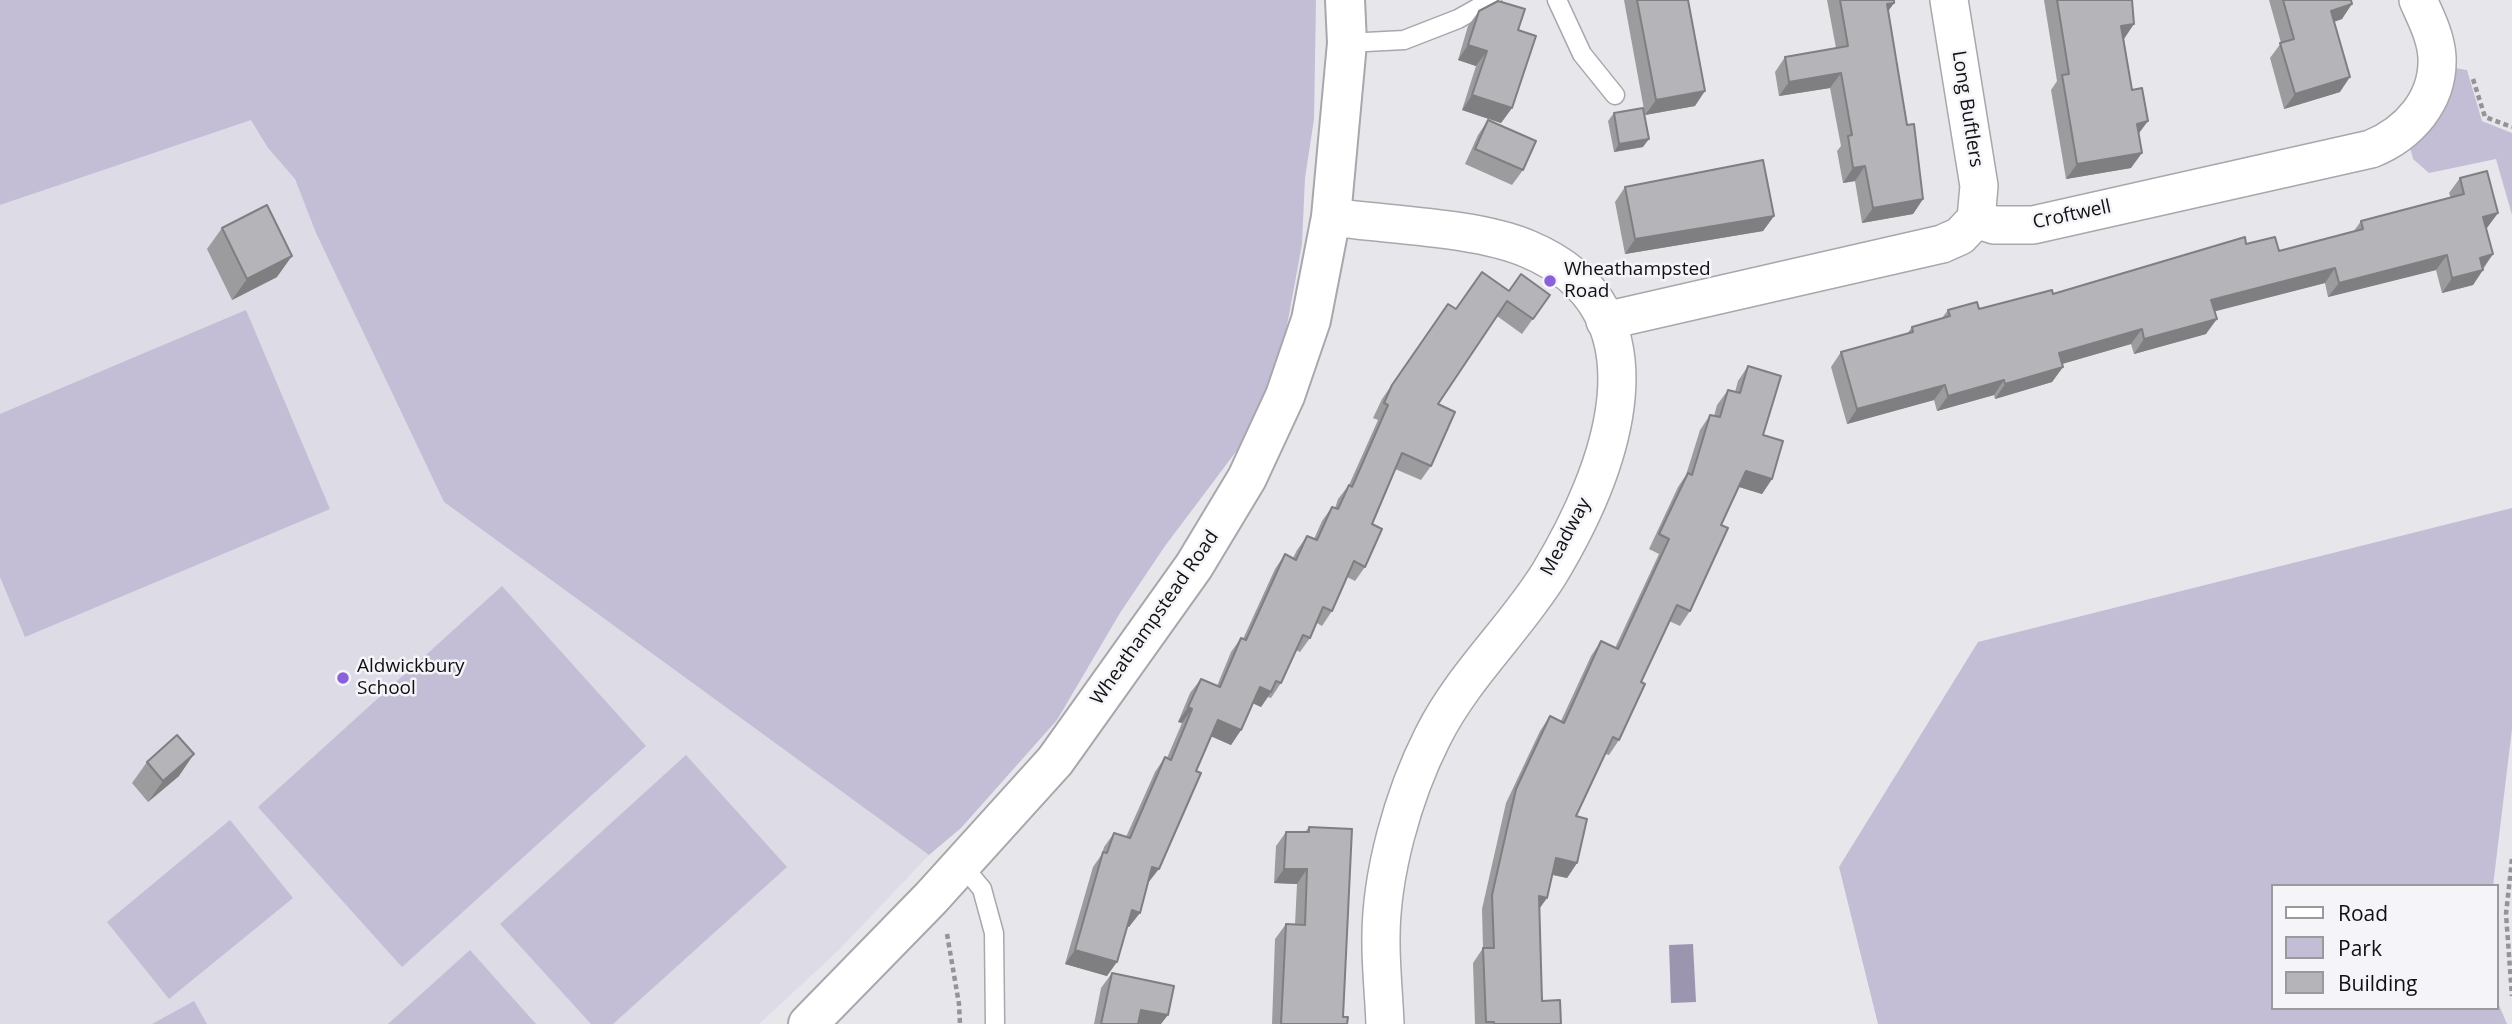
<!DOCTYPE html>
<style>
body{margin:0}
#map{position:relative;width:2512px;height:1024px;overflow:hidden;background:#e7e7eb;font-family:"Open Sans",sans-serif}
canvas{display:block}
.legend{position:absolute;left:2271px;top:884px;width:228px;height:126px;box-sizing:border-box;background:#f5f4f8;border:2px solid #9a999c;margin:0;padding:9px 12px;list-style:none;font-size:21px;color:#111012}
.legend li{display:flex;align-items:center;gap:14px;height:35px}
.legend b{width:35px;border:2px solid #9a999c}
</style>
<div id="map">
<canvas width="2512" height="1024"></canvas>
<ul class="legend">
<li><b style="height:9px;background:#fff"></b>Road</li>
<li><b style="height:19px;background:#c3bdd6"></b>Park</li>
<li><b style="height:19px;background:#b5b4b8"></b>Building</li>
</ul>
</div>
<script>
const g = document.querySelector('canvas').getContext('2d');
g.lineJoin = 'round';
function fill(path, color) { g.fillStyle = color; g.fill(path, 'evenodd'); }
function strokePath(path, color, width, dash) { g.strokeStyle = color; g.lineWidth = width; g.lineCap = dash ? 'butt' : 'round'; g.setLineDash(dash || []); g.stroke(path); }
function write(font, color, halo, rows, align = 'center') {
  g.font = font + ' "Open Sans",sans-serif'; g.lineWidth = 5; g.setLineDash([]); g.textBaseline = 'middle'; g.strokeStyle = halo; g.fillStyle = color; for (const [text, x, y, turn = 0] of rows) {
    g.save(); g.translate(x, y); g.rotate((+turn || 0) * Math.PI / 180); g.textAlign = isNaN(turn) ? turn : align; if (halo) g.strokeText(text, 0, 0); g.fillText(text, 0, 0); g.restore();
  }
}
fill(new Path2D(`
 M 251,119 L 268,148 L 295,179 L 316,233 L 444,502 L 929,855 L 838,951 L 759,1024 L 0,1024 L 0,205 Z`), '#dddbe6');
fill(new Path2D(`
 M 0,0 L 1316,0 L 1314,119 L 1305,178 L 1302,244 L 1286,331 L 1270,381 L 1244,441 L 1165,546 L 1120,613 L 1057,720 L 961,828 L 929,855 L 444,502 L 316,233 L 295,179 L 268,148 L 251,120 L 0,205 Z
 M 2448,67 L 2467,70 L 2482,121 L 2512,133 L 2512,215 L 2496,159 L 2429,173 L 2413,159 L 2409,143 Z
 M 246,310 L 330,509 L 25,637 L 0,577 L 0,414 Z
 M 2512,508 L 2512,729 L 2493,886 L 2272,886 L 2272,1008 L 2496,1008 L 2496,998 L 2507,1024 L 1878,1024 L 1839,867 L 1978,642 Z
 M 502,586 L 646,746 L 402,967 L 258,807 Z
 M 686,755 L 787,867 L 613,1024 L 591,1024 L 500,924 Z
 M 230,820 L 293,898 L 169,999 L 107,922 Z
 M 470,950 L 536,1024 L 388,1024 Z
 M 194,1001 L 207,1024 L 152,1024 Z`), '#c3bdd6');
fill(new Path2D(`
 M 1693,944 L 1696,1002 L 1671,1003 L 1669,945 Z`), '#9b95b0');
const service = new Path2D(`
 M 1557,0 L 1582,54 L 1615,95
 M 1347,43 L 1404,40 L 1458,19 L 1492,0
 M 962,865 L 982,889 L 994,933 L 995,1024`);
const minor = new Path2D(`
 M 1949,0 L 1979,186 L 1976,219
 M 1331,217 C 1388,225 1477,227 1528,249 C 1674,310 1610,473 1549,574 C 1514,630 1463,676 1433,736 C 1403,795 1380,876 1381,943 C 1381,970 1384,997 1385,1024
 M 1605,321 L 1942,244 L 1960,236 L 1976,219 L 1994,225 L 2033,225 L 2371,149 C 2408,134 2439,101 2437,57 C 2436,37 2426,18 2418,0`);
const tertiary = new Path2D(`
 M 808,1024 L 931,898 L 1055,761 L 1194,566 L 1247,478 L 1285,396 L 1311,320 L 1331,217 L 1347,43 L 1345,0`);
strokePath(service, '#a8a7ab', 21);
strokePath(minor, '#a8a7ab', 40);
strokePath(tertiary, '#a8a7ab', 42);
strokePath(new Path2D(`
 M 2473,79 L 2485,117 L 2512,127
 M 2512,859 L 2506,914 L 2512,996
 M 947,934 L 959,1004 L 960,1024`), '#949497', 4.5, [5, 3.5]);
strokePath(service, '#fff', 18);
strokePath(minor, '#fff', 37);
strokePath(tertiary, '#fff', 38);
fill(new Path2D(`
 M 1624,0 L 1688,0 L 1695,106 L 1645,115 Z
 M 1827,0 L 1894,0 L 1894,3 L 1888,11 L 1907,125 L 1923,199 L 1913,214 L 1862,223 L 1855,181 L 1843,183 L 1837,151 L 1841,146 L 1830,88 L 1779,96 L 1775,72 L 1785,57 L 1836,48 Z
 M 2044,0 L 2132,0 L 2124,39 L 2138,134 L 2131,168 L 2066,179 L 2051,90 L 2057,81 Z
 M 2269,0 L 2351,0 L 2342,19 L 2334,22 L 2340,92 L 2284,109 L 2270,58 L 2281,43 Z
 M 1479,11 L 1518,30 L 1512,108 L 1501,123 L 1462,110 L 1476,66 L 1458,60 L 1468,26 Z
 M 1614,113 L 1643,147 L 1614,152 L 1608,121 Z
 M 1488,120 L 1523,170 L 1512,185 L 1465,164 L 1478,135 Z
 M 2460,178 L 2498,213 L 2486,228 L 2493,254 L 2473,285 L 2442,293 L 2436,270 L 2328,297 L 2325,283 L 2214,311 L 2206,334 L 2134,354 L 2131,344 L 2062,364 L 2063,367 L 2052,382 L 1995,399 L 1994,395 L 1937,411 L 1934,400 L 1847,424 L 1831,367 L 1841,352 L 1907,334 L 1912,327 L 1942,318 L 1948,310 L 1979,309 L 2053,294 L 2246,244 L 2279,251 L 2354,231 L 2361,221 L 2451,198 L 2449,193 Z
 M 1625,187 L 1774,216 L 1763,231 L 1625,254 L 1615,202 Z
 M 222,228 L 277,277 L 232,300 L 207,249 Z
 M 1509,291 L 1550,295 L 1522,334 L 1497,316 L 1438,404 L 1431,466 L 1421,480 L 1395,469 L 1372,524 L 1365,567 L 1355,581 L 1347,577 L 1332,611 L 1322,626 L 1317,623 L 1310,638 L 1300,652 L 1296,650 L 1281,683 L 1271,698 L 1268,697 L 1261,707 L 1253,703 L 1241,730 L 1231,745 L 1211,736 L 1129,927 L 1127,927 L 1107,976 L 1065,964 L 1093,867 L 1102,854 L 1104,847 L 1114,833 L 1126,837 L 1155,772 L 1165,757 L 1167,758 L 1182,723 L 1178,722 L 1190,693 L 1201,679 L 1217,686 L 1231,652 L 1241,638 L 1243,639 L 1275,569 L 1285,554 L 1293,558 L 1297,550 L 1307,536 L 1314,539 L 1322,521 L 1332,507 L 1335,508 L 1338,499 L 1349,485 L 1378,420 L 1373,418 L 1382,399 L 1448,304 L 1456,309 Z
 M 1748,366 L 1772,479 L 1762,494 L 1739,487 L 1721,525 L 1690,611 L 1680,626 L 1669,621 L 1641,682 L 1619,740 L 1609,755 L 1605,754 L 1576,816 L 1577,863 L 1567,878 L 1552,875 L 1547,898 L 1539,909 L 1542,1001 L 1561,1024 L 1475,1024 L 1473,963 L 1483,948 L 1482,909 L 1506,803 L 1540,731 L 1550,716 L 1561,721 L 1591,656 L 1601,641 L 1615,648 L 1659,554 L 1649,549 L 1678,487 L 1686,475 L 1700,430 L 1710,415 L 1714,416 L 1717,405 L 1728,390 L 1735,392 L 1738,381 Z
 M 147,762 L 179,776 L 148,802 L 132,783 Z
 M 1309,827 L 1343,1017 L 1347,1024 L 1272,1024 L 1275,939 L 1286,924 L 1295,925 L 1297,884 L 1274,883 L 1276,846 L 1286,832 L 1305,832 Z
 M 1112,973 L 1161,1024 L 1094,1024 L 1101,988 Z`), '#9c9b9e');
fill(new Path2D(`
 M 1894,3 L 1884,17 L 1887,4 Z
 M 2352,4 L 2342,19 L 2320,26 L 2331,11 Z
 M 2134,24 L 2124,39 L 2121,26 Z
 M 1468,45 L 1487,51 L 1476,66 L 1458,60 Z
 M 1841,73 L 1830,88 L 1779,96 L 1789,82 Z
 M 2350,77 L 2340,92 L 2284,109 L 2295,94 Z
 M 1705,91 L 1695,106 L 1645,115 L 1656,100 Z
 M 1472,95 L 1512,108 L 1501,123 L 1462,110 Z
 M 2148,121 L 2137,136 L 2137,124 Z
 M 1649,139 L 1643,147 L 1614,152 L 1619,144 Z
 M 2142,153 L 2131,168 L 2066,179 L 2077,164 Z
 M 1865,166 L 1855,181 L 1843,183 L 1853,168 Z
 M 1923,199 L 1913,214 L 1862,223 L 1873,208 Z
 M 2498,213 L 2487,228 L 2473,232 L 2483,217 Z
 M 1774,216 L 1763,231 L 1625,254 L 1635,239 Z
 M 2493,254 L 2482,269 L 2480,258 Z
 M 2447,255 L 2436,270 L 2328,297 L 2339,283 Z
 M 292,256 L 277,277 L 232,300 L 247,279 Z
 M 2335,268 L 2325,283 L 2201,315 L 2211,300 Z
 M 2483,270 L 2473,285 L 2442,293 L 2452,278 Z
 M 2217,319 L 2206,334 L 2134,354 L 2144,339 Z
 M 2142,329 L 2131,344 L 2048,368 L 2059,353 Z
 M 2063,367 L 2052,382 L 1995,399 L 2005,384 Z
 M 2004,380 L 1994,395 L 1937,411 L 1948,396 Z
 M 1945,385 L 1934,400 L 1847,424 L 1857,409 Z
 M 1746,471 L 1772,479 L 1762,494 L 1736,486 Z
 M 1260,687 L 1271,692 L 1261,707 L 1250,702 Z
 M 1188,707 L 1192,709 L 1182,723 L 1178,722 Z
 M 1218,720 L 1241,730 L 1231,745 L 1208,735 Z
 M 194,754 L 179,776 L 148,802 L 163,781 Z
 M 1556,858 L 1577,863 L 1567,878 L 1546,873 Z
 M 1152,867 L 1159,869 L 1148,883 L 1142,881 Z
 M 1284,869 L 1307,869 L 1297,884 L 1274,883 Z
 M 1539,896 L 1547,898 L 1536,913 Z
 M 1132,910 L 1140,913 L 1129,927 L 1122,925 Z
 M 1075,950 L 1117,962 L 1107,976 L 1065,964 Z
 M 1141,1010 L 1168,1015 L 1161,1024 L 1131,1024 Z`), '#7f7e81');
const building = new Path2D(`
 M 1637,0 L 1688,0 L 1705,91 L 1656,100 Z
 M 1840,0 L 1894,0 L 1894,3 L 1887,4 L 1907,125 L 1914,124 L 1923,199 L 1873,208 L 1865,166 L 1853,168 L 1848,136 L 1852,135 L 1841,73 L 1789,82 L 1785,57 L 1848,46 Z
 M 2057,0 L 2132,0 L 2134,24 L 2121,26 L 2132,90 L 2142,88 L 2148,121 L 2137,124 L 2142,153 L 2077,164 L 2062,75 L 2069,74 Z
 M 2283,0 L 2351,0 L 2352,4 L 2331,11 L 2350,77 L 2295,94 L 2280,43 L 2294,39 Z
 M 1498,1 L 1525,9 L 1518,30 L 1536,36 L 1512,108 L 1472,95 L 1487,51 L 1468,45 L 1479,11 Z
 M 1643,108 L 1649,139 L 1619,144 L 1614,113 Z
 M 1488,120 L 1536,141 L 1523,170 L 1475,149 Z
 M 1763,160 L 1774,216 L 1635,239 L 1625,187 Z
 M 2487,171 L 2498,213 L 2483,217 L 2493,254 L 2480,258 L 2483,270 L 2452,278 L 2447,255 L 2339,283 L 2335,268 L 2211,300 L 2217,319 L 2144,339 L 2142,329 L 2059,353 L 2063,367 L 2005,384 L 2004,380 L 1948,396 L 1945,385 L 1857,409 L 1841,352 L 1913,332 L 1912,327 L 1950,316 L 1948,310 L 1977,302 L 1979,309 L 2052,290 L 2053,294 L 2245,237 L 2246,244 L 2275,237 L 2279,251 L 2363,229 L 2361,221 L 2464,194 L 2460,178 Z
 M 267,205 L 292,256 L 247,279 L 222,228 Z
 M 1482,272 L 1509,291 L 1521,274 L 1550,295 L 1533,319 L 1507,301 L 1438,404 L 1455,412 L 1431,466 L 1402,453 L 1372,524 L 1382,529 L 1365,567 L 1354,561 L 1332,611 L 1323,607 L 1310,638 L 1303,635 L 1281,683 L 1276,681 L 1271,692 L 1260,687 L 1241,730 L 1218,720 L 1196,771 L 1201,773 L 1159,869 L 1152,867 L 1140,913 L 1132,910 L 1117,962 L 1075,950 L 1103,852 L 1107,853 L 1114,833 L 1130,838 L 1165,757 L 1171,760 L 1192,709 L 1188,707 L 1201,679 L 1220,687 L 1241,638 L 1246,640 L 1285,554 L 1296,560 L 1307,536 L 1317,540 L 1332,507 L 1338,509 L 1349,485 L 1352,487 L 1388,405 L 1384,403 L 1392,385 L 1448,304 L 1456,309 Z
 M 1748,366 L 1781,376 L 1763,435 L 1783,441 L 1772,479 L 1746,471 L 1721,525 L 1728,528 L 1690,611 L 1677,605 L 1641,682 L 1645,684 L 1619,740 L 1613,737 L 1576,816 L 1587,819 L 1577,863 L 1556,858 L 1547,898 L 1539,896 L 1542,1001 L 1560,1000 L 1561,1024 L 1494,1024 L 1494,1022 L 1486,1022 L 1483,948 L 1494,948 L 1492,895 L 1516,789 L 1550,716 L 1564,723 L 1601,641 L 1618,649 L 1669,539 L 1659,534 L 1688,473 L 1692,475 L 1710,415 L 1720,417 L 1728,390 L 1740,393 Z
 M 177,735 L 194,754 L 163,781 L 147,762 Z
 M 1309,827 L 1352,829 L 1343,1017 L 1348,1017 L 1347,1024 L 1281,1024 L 1286,924 L 1305,925 L 1307,869 L 1284,869 L 1286,832 L 1309,832 Z
 M 1112,973 L 1174,986 L 1168,1015 L 1141,1010 L 1138,1024 L 1101,1024 Z`);
fill(building, '#b5b4b8');
strokePath(building, '#7f7e81', 2);
for (const [x, y, r, color] of [
 [1550,281,7,"#8a61db"],
 [343,678,7,"#8a61db"]
]) { const dot = new Path2D(); dot.arc(x, y, r, 0, 2 * Math.PI); g.fillStyle = color; g.fill(dot); strokePath(dot, '#f5f4f8', 2.5); }
write('19px', '#111012', '#f5f4f8', [
 ["Long Buftlers",1967,109,81],
 ["Croftwell",2072,215,-12],
 ["Meadway",1566,537,-62],
 ["Wheathampstead Road",1155,618,-55]
]);
write('19px', '#111012', '#f5f4f8', [
 ["Wheathampsted",1564,270],
 ["Road",1564,292],
 ["Aldwickbury",357,667],
 ["School",357,689]
], 'left');
</script>
